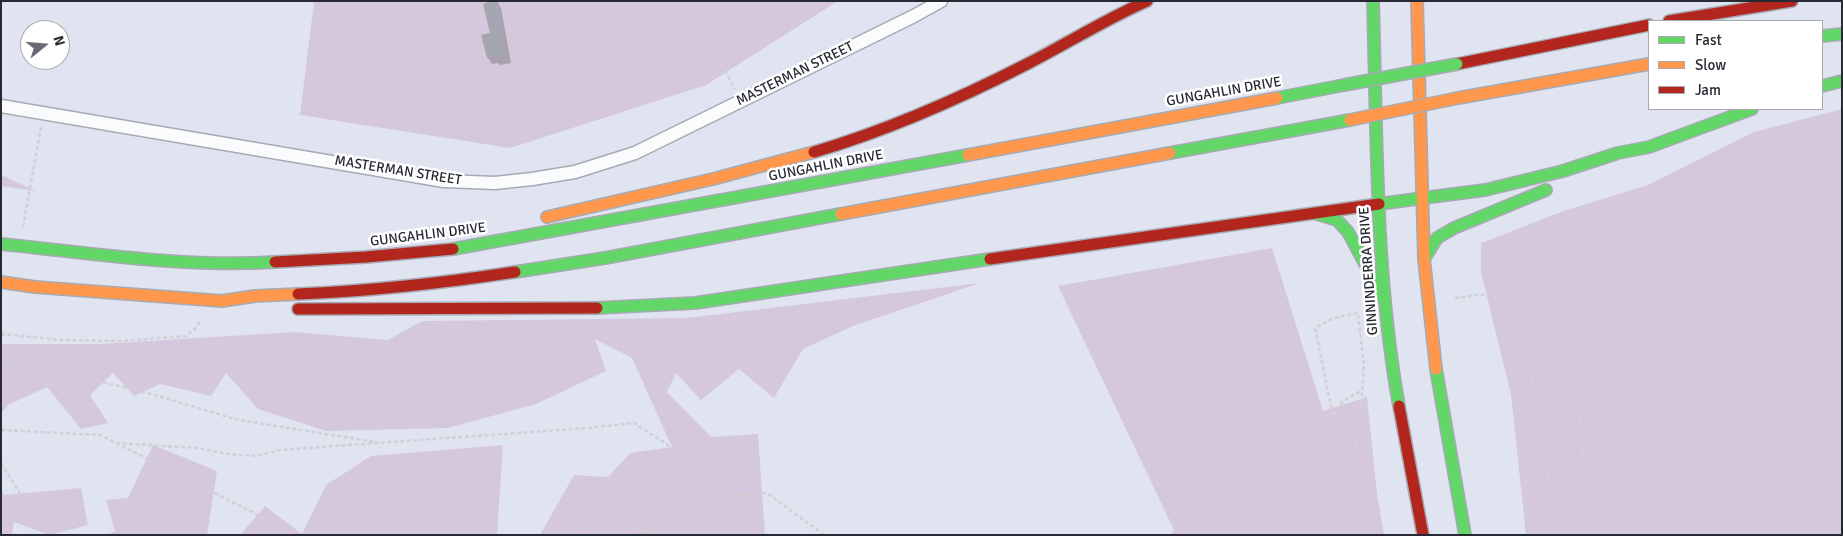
<!DOCTYPE html>
<style>
body{margin:0}
#map{position:relative;width:1843px;height:536px;overflow:hidden;background:#e0e4f0;font-family:Signika,sans-serif}
canvas{display:block}
.frame{position:absolute;inset:0;border:2px solid #272a32;pointer-events:none}
.legend{position:absolute;left:1648px;top:20px;width:175px;height:90px;box-sizing:border-box;background:#fff;border:1px solid #a9aaad;margin:0;padding:6px 9px;list-style:none;font-size:15px;color:#272a32}
.legend li{display:flex;align-items:center;gap:10px;height:25px}
.legend b{width:25px;border:1px solid #a9aaad}
.north{position:absolute;left:20px;top:20px;width:50px;height:50px;box-sizing:border-box;background:#fff;border:1px solid #a9aaad;border-radius:50%;rotate:73deg;font-size:14px;font-weight:700;line-height:20px;text-align:center;color:#272a32}
.north::after{content:'';display:block;margin:auto;width:18px;height:22px;background:#686b74;clip-path:polygon(50% 0,100% 100%,50% 72%,0 100%)}
</style>
<div id="map">
<canvas width="1843" height="536"></canvas>
<div class="frame"></div>
<ul class="legend">
<li><b style="height:6px;background:#63d668"></b>Fast</li>
<li><b style="height:6px;background:#ff974d"></b>Slow</li>
<li><b style="height:6px;background:#b3261e"></b>Jam</li>
</ul>
<div class="north">N</div>
</div>
<script>
const g = document.querySelector('canvas').getContext('2d');
g.lineJoin = 'round';
function fill(path, color) { g.fillStyle = color; g.fill(path, 'evenodd'); }
function strokePath(path, color, width, dash) { g.strokeStyle = color; g.lineWidth = width; g.lineCap = dash ? 'butt' : 'round'; g.setLineDash(dash || []); g.stroke(path); }
function write(font, color, halo, rows, align = 'center') {
  g.font = font + ' Signika,sans-serif'; g.lineWidth = 5; g.setLineDash([]); g.textBaseline = 'middle'; g.strokeStyle = halo; g.fillStyle = color; for (const [text, x, y, turn = 0] of rows) {
    g.save(); g.translate(x, y); g.rotate((+turn || 0) * Math.PI / 180); g.textAlign = isNaN(turn) ? turn : align; if (halo) g.strokeText(text, 0, 0); g.fillText(text, 0, 0); g.restore();
  }
}
fill(new Path2D(`
 M 314,1 L 838,1 L 706,85 L 510,148 L 300,115 Z
 M 1842,109 L 1842,535 L 1526,535 L 1511,395 L 1481,272 L 1481,243 L 1564,211 L 1648,185 L 1754,132 Z
 M 1,175 L 36,191 L 1,186 Z
 M 1272,248 L 1323,411 L 1367,397 L 1377,493 L 1384,535 L 1170,535 L 1174,530 L 1058,286 Z
 M 980,283 L 853,326 L 803,349 L 774,398 L 739,369 L 701,400 L 676,373 L 667,392 L 711,437 L 758,434 L 765,535 L 540,535 L 574,475 L 608,477 L 630,453 L 672,447 L 632,358 L 595,339 L 606,371 L 536,404 L 448,428 L 326,431 L 258,409 L 226,373 L 211,396 L 160,384 L 134,396 L 113,373 L 90,395 L 108,423 L 81,429 L 47,387 L 8,405 L 1,414 L 1,344 L 101,344 L 295,332 L 388,340 L 422,321 L 687,318 Z
 M 153,445 L 217,471 L 207,535 L 107,535 L 115,531 L 106,500 L 128,498 Z
 M 503,445 L 497,535 L 240,535 L 265,506 L 302,534 L 326,485 L 371,456 Z
 M 81,488 L 88,525 L 49,535 L 14,522 L 12,535 L 1,535 L 1,490 L 4,495 Z`), '#d6c8dc');
fill(new Path2D(`
 M 497,2 L 501,8 L 511,63 L 500,65 L 498,63 L 492,64 L 488,58 L 483,36 L 492,34 Z`), '#0003');
fill(new Path2D(`
 M 490,1 L 498,1 L 508,56 L 495,59 L 494,56 L 487,58 L 481,35 L 490,33 L 483,4 Z`), '#a6a6b0');
const street = new Path2D(`
 M 1,106 L 444,181 L 495,183 L 532,179 L 575,172 L 635,153 L 914,16 L 941,1`);
const fast = new Path2D(`
 M 1373,1 C 1377,136 1375,273 1399,406
 M 1822,36 L 1842,34
 M 1822,86 L 1842,81
 M 1277,98 L 1344,85
 M 1170,153 L 1350,120
 M 1423,198 L 1485,190 L 1563,171 L 1618,153 L 1649,147 L 1752,109
 M 1379,204 L 1423,198
 M 1314,213 L 1337,220 L 1348,232 L 1385,301
 M 1,244 C 92,253 184,268 275,262
 M 453,249 L 968,155
 M 1424,259 L 1437,238 L 1454,228 L 1546,190
 M 515,272 L 605,258 L 841,214
 M 597,308 L 695,303 L 990,259
 M 1436,369 L 1465,535`);
const slow = new Path2D(`
 M 1417,1 L 1424,259 L 1436,369
 M 1458,98 L 1649,64
 M 968,155 L 1277,98
 M 841,214 L 1170,153
 M 547,217 L 713,179 L 814,152
 M 1,282 L 35,287 L 222,301 L 255,296 L 298,294`);
const jam = new Path2D(`
 M 1669,21 L 1792,1
 M 1457,64 L 1649,25
 M 814,152 C 889,130 959,99 1029,63 C 1068,43 1106,19 1147,1
 M 990,259 L 1379,204
 M 275,262 L 366,257 L 453,249
 M 298,294 C 371,291 443,283 515,272
 M 298,309 L 597,308
 M 1399,406 L 1423,535`);
strokePath(street, '#a6aab3', 15);
strokePath(fast, '#a6aab3', 14);
strokePath(slow, '#a6aab3', 14);
strokePath(jam, '#a6aab3', 14);
strokePath(new Path2D(`
 M 690,1 L 711,46 L 735,89
 M 23,227 L 41,127
 M 1455,298 L 1486,294 L 1507,303 L 1568,345 L 1584,362 L 1593,390 C 1603,393 1609,391 1617,385 C 1632,370 1683,316 1702,317 C 1704,317 1707,319 1709,319 L 1719,339 L 1722,371 L 1727,377 L 1739,379 C 1748,370 1758,366 1769,359 C 1785,349 1790,340 1810,336 L 1819,351 L 1818,374 L 1821,385 L 1823,406 L 1838,416 L 1842,417
 M 1534,322 L 1532,402 L 1551,490 L 1565,535
 M 1,334 L 61,340 L 123,341 L 186,336 L 198,326 L 199,319
 M 1,364 L 50,370 L 111,384 L 162,397 L 234,419 L 376,442
 M 1334,416 L 1342,402 L 1362,390
 M 1,430 L 100,435 L 260,516 L 284,535
 M 116,443 L 198,448 L 229,454 L 257,456 L 280,450 L 587,428 L 634,423 L 668,445 L 695,479 L 723,495 L 767,493 L 824,535
 M 1,463 L 46,535
 M 1347,485 L 1315,328 L 1334,318 L 1358,313 L 1364,366 L 1360,421 L 1354,458 L 1347,485 L 1356,535
 M 568,535 L 573,531 L 599,522 L 667,535
 M 1593,535 L 1586,498 L 1580,412 L 1568,345 L 1575,327 L 1590,309 L 1610,291 L 1662,273 L 1842,236`), '#d1d1d5', 2.5, [4, 2.5]);
strokePath(street, '#fafbfd', 12);
strokePath(fast, '#63d668', 11);
strokePath(slow, '#ff974d', 11);
strokePath(jam, '#b3261e', 11);
const fastBridge = new Path2D(`
 M 1344,85 L 1457,64`);
const slowBridge = new Path2D(`
 M 1350,120 L 1458,98`);
strokePath(fastBridge, '#a6aab3', 14, []);
strokePath(slowBridge, '#a6aab3', 14, []);
strokePath(fastBridge, '#63d668', 11);
strokePath(slowBridge, '#ff974d', 11);
write('14px', '#272a32', '#fff', [
 ["MASTERMAN STREET",795,74,-26],
 ["GUNGAHLIN DRIVE",1224,92,-10],
 ["GUNGAHLIN DRIVE",826,166,-11],
 ["MASTERMAN STREET",398,171,9],
 ["GUNGAHLIN DRIVE",428,235,-7],
 ["GINNINDERRA DRIVE",1369,271,-94]
]);
</script>
